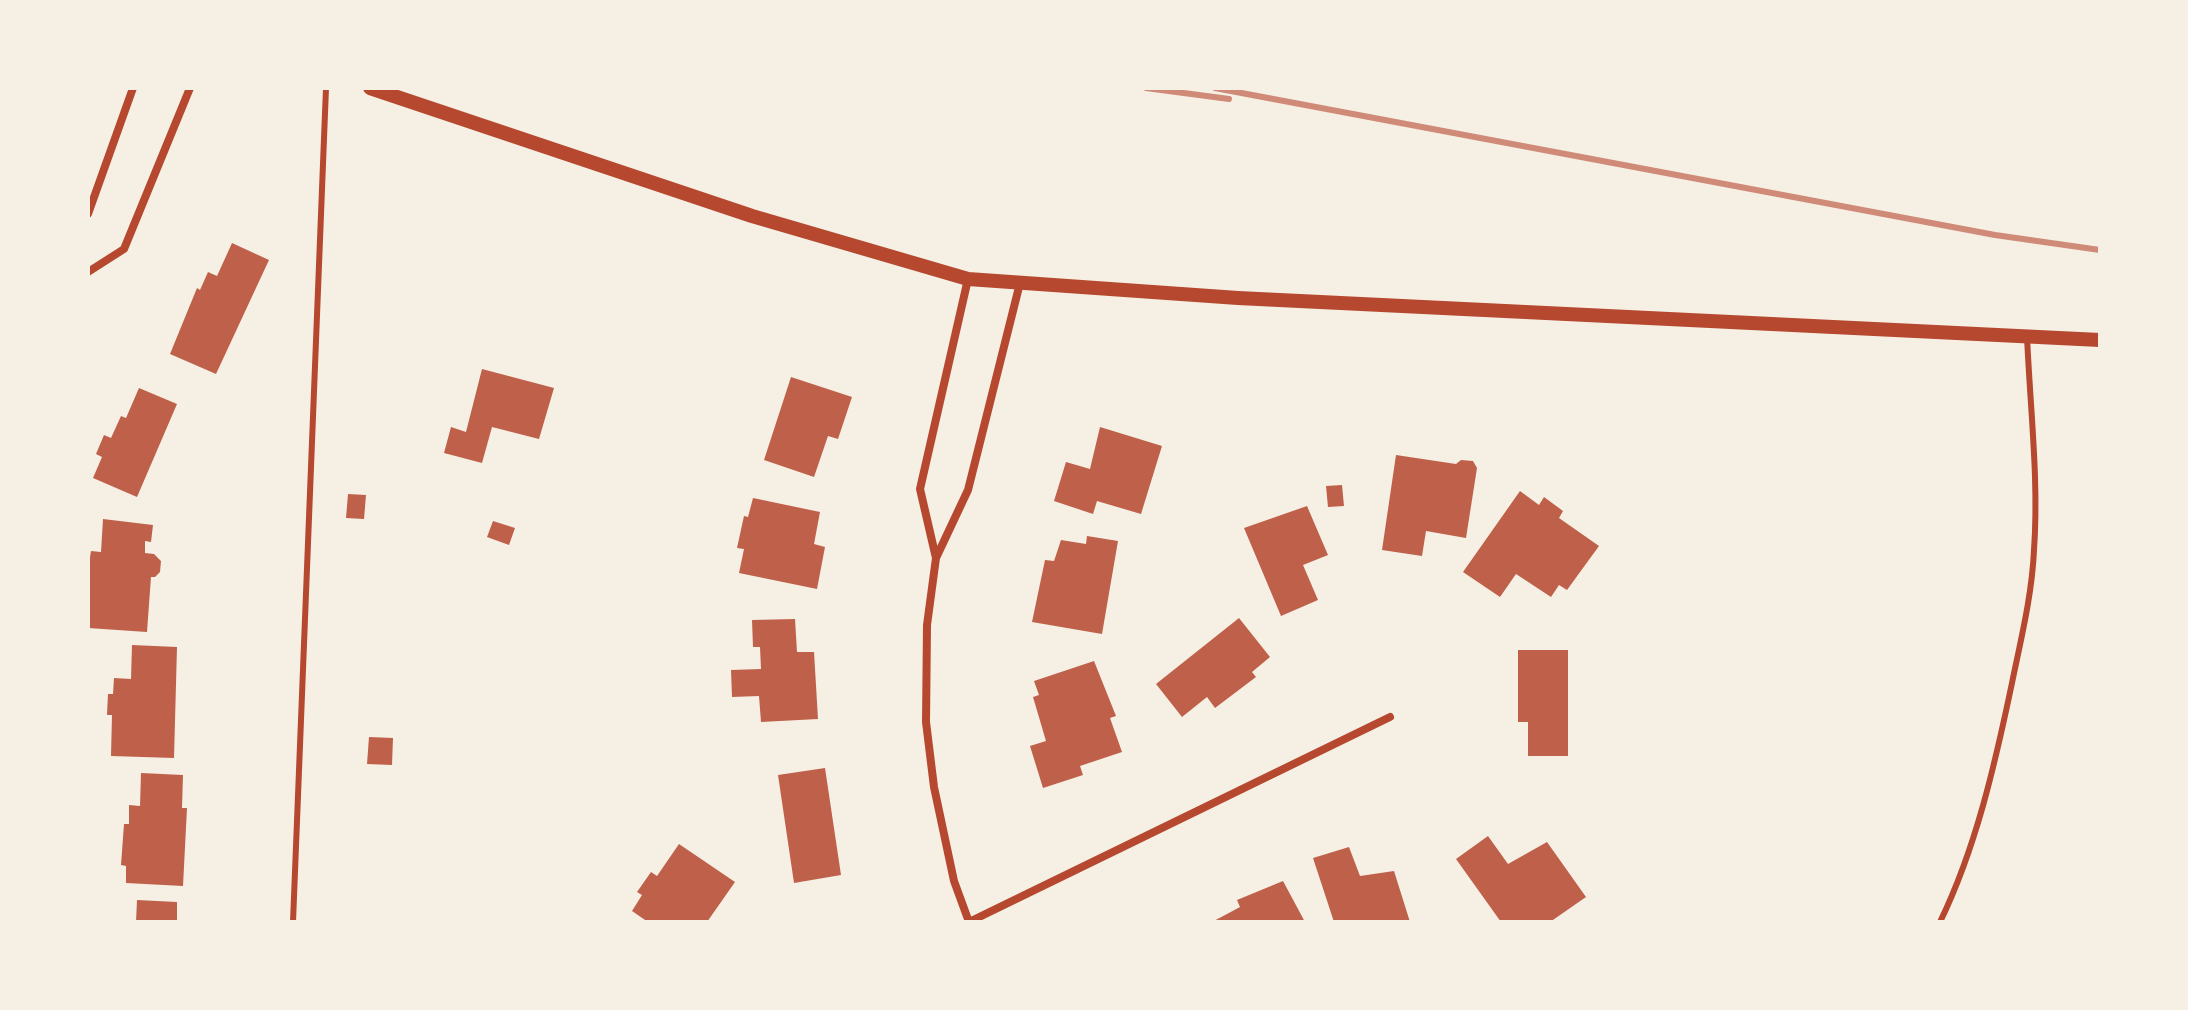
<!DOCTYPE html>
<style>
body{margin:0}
#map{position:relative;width:2188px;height:1010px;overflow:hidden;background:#f6efe4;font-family:Helvetica,sans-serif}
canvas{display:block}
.frame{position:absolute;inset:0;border:90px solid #f6efe4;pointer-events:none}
</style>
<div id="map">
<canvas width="2188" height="1010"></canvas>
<div class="frame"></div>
</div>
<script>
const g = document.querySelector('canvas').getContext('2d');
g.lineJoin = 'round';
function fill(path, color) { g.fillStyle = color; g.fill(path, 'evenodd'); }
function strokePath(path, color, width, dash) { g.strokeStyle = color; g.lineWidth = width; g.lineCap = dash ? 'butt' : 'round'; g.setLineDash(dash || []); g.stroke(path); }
fill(new Path2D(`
 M 232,243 L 269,260 L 216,374 L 170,354 L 197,288 L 200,290 L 208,272 L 217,276 Z
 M 482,369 L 554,388 L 539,439 L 492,427 L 482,463 L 444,453 L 451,427 L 466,432 Z
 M 791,377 L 852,397 L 838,439 L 828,436 L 814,477 L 764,460 Z
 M 139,388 L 177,404 L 137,497 L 93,478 L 102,457 L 96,454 L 104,435 L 111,438 L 121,416 L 126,418 Z
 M 1100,427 L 1162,446 L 1141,514 L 1097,501 L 1093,514 L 1054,501 L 1066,462 L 1090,469 Z
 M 1396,455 L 1456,464 L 1461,460 L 1473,461 L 1477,468 L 1466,538 L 1426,531 L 1422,556 L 1382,550 Z
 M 1342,485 L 1344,506 L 1328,507 L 1326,486 Z
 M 1520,491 L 1539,505 L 1544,497 L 1563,511 L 1559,518 L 1599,546 L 1567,590 L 1559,585 L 1551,597 L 1516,574 L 1500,597 L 1463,572 Z
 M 348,494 L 366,495 L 364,519 L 346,518 Z
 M 753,498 L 820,512 L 814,544 L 825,547 L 817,589 L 739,573 L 744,549 L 737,548 L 744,516 L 748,517 Z
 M 1307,506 L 1328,555 L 1303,565 L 1318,600 L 1281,616 L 1244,528 Z
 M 103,519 L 153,525 L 151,542 L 145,541 L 145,553 L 154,554 L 161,561 L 160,572 L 155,577 L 151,577 L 147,632 L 88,628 L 88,570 L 91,551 L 101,552 Z
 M 493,521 L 515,528 L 509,545 L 487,537 Z
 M 1087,536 L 1118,541 L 1102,634 L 1032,622 L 1045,560 L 1054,561 L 1061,540 L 1086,544 Z
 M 1239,618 L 1270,657 L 1252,672 L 1256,677 L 1215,708 L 1207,697 L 1182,717 L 1156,684 Z
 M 795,619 L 797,652 L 814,652 L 818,719 L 761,722 L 759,696 L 732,697 L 731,670 L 761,669 L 760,647 L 753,647 L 752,620 Z
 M 132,645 L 177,647 L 174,758 L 111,756 L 112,715 L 107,715 L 108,694 L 113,694 L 114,678 L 131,679 Z
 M 1518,650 L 1568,650 L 1568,756 L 1528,756 L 1528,722 L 1518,722 Z
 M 1094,661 L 1116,716 L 1110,718 L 1122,752 L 1080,766 L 1083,775 L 1043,788 L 1030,746 L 1046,741 L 1033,697 L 1039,695 L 1034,681 Z
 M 369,737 L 393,738 L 392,765 L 367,764 Z
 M 825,768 L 841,875 L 794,883 L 778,775 Z
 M 141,773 L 183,775 L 182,808 L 187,808 L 183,886 L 126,883 L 126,866 L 121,865 L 124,824 L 129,824 L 129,805 L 140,806 Z
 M 1488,836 L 1508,864 L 1547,842 L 1586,897 L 1550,922 L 1501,922 L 1456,859 Z
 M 679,844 L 735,882 L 707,922 L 648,922 L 632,911 L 642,895 L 637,892 L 651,872 L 657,876 Z
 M 1349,847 L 1360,876 L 1394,871 L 1410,922 L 1334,922 L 1313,858 Z
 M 1283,881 L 1305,922 L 1212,922 L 1240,907 L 1237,900 Z
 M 137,900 L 177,902 L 177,922 L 136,922 Z`), '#bf614a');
strokePath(new Path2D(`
 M 293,922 L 326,88
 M 1940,922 C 1976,848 1995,764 2012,683 C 2021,639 2032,595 2034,550 C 2039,480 2030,407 2027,336`), '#b5482f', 6);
strokePath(new Path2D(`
 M 88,214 L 133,88
 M 88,272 L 124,249 L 190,88
 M 968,279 L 920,489 L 936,558 L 927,625 L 926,722 L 934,787 L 954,881 L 969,922
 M 936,558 L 968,490 L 1020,283
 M 969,922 L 1390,717`), '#b5482f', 8);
strokePath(new Path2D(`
 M 370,88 L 752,216 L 968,279 L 1238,298 L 2100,340`), '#b5482f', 14);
strokePath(new Path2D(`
 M 1146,88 L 1229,99
 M 1215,88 L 1995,235 L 2100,250`), '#cf8b77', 6);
</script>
